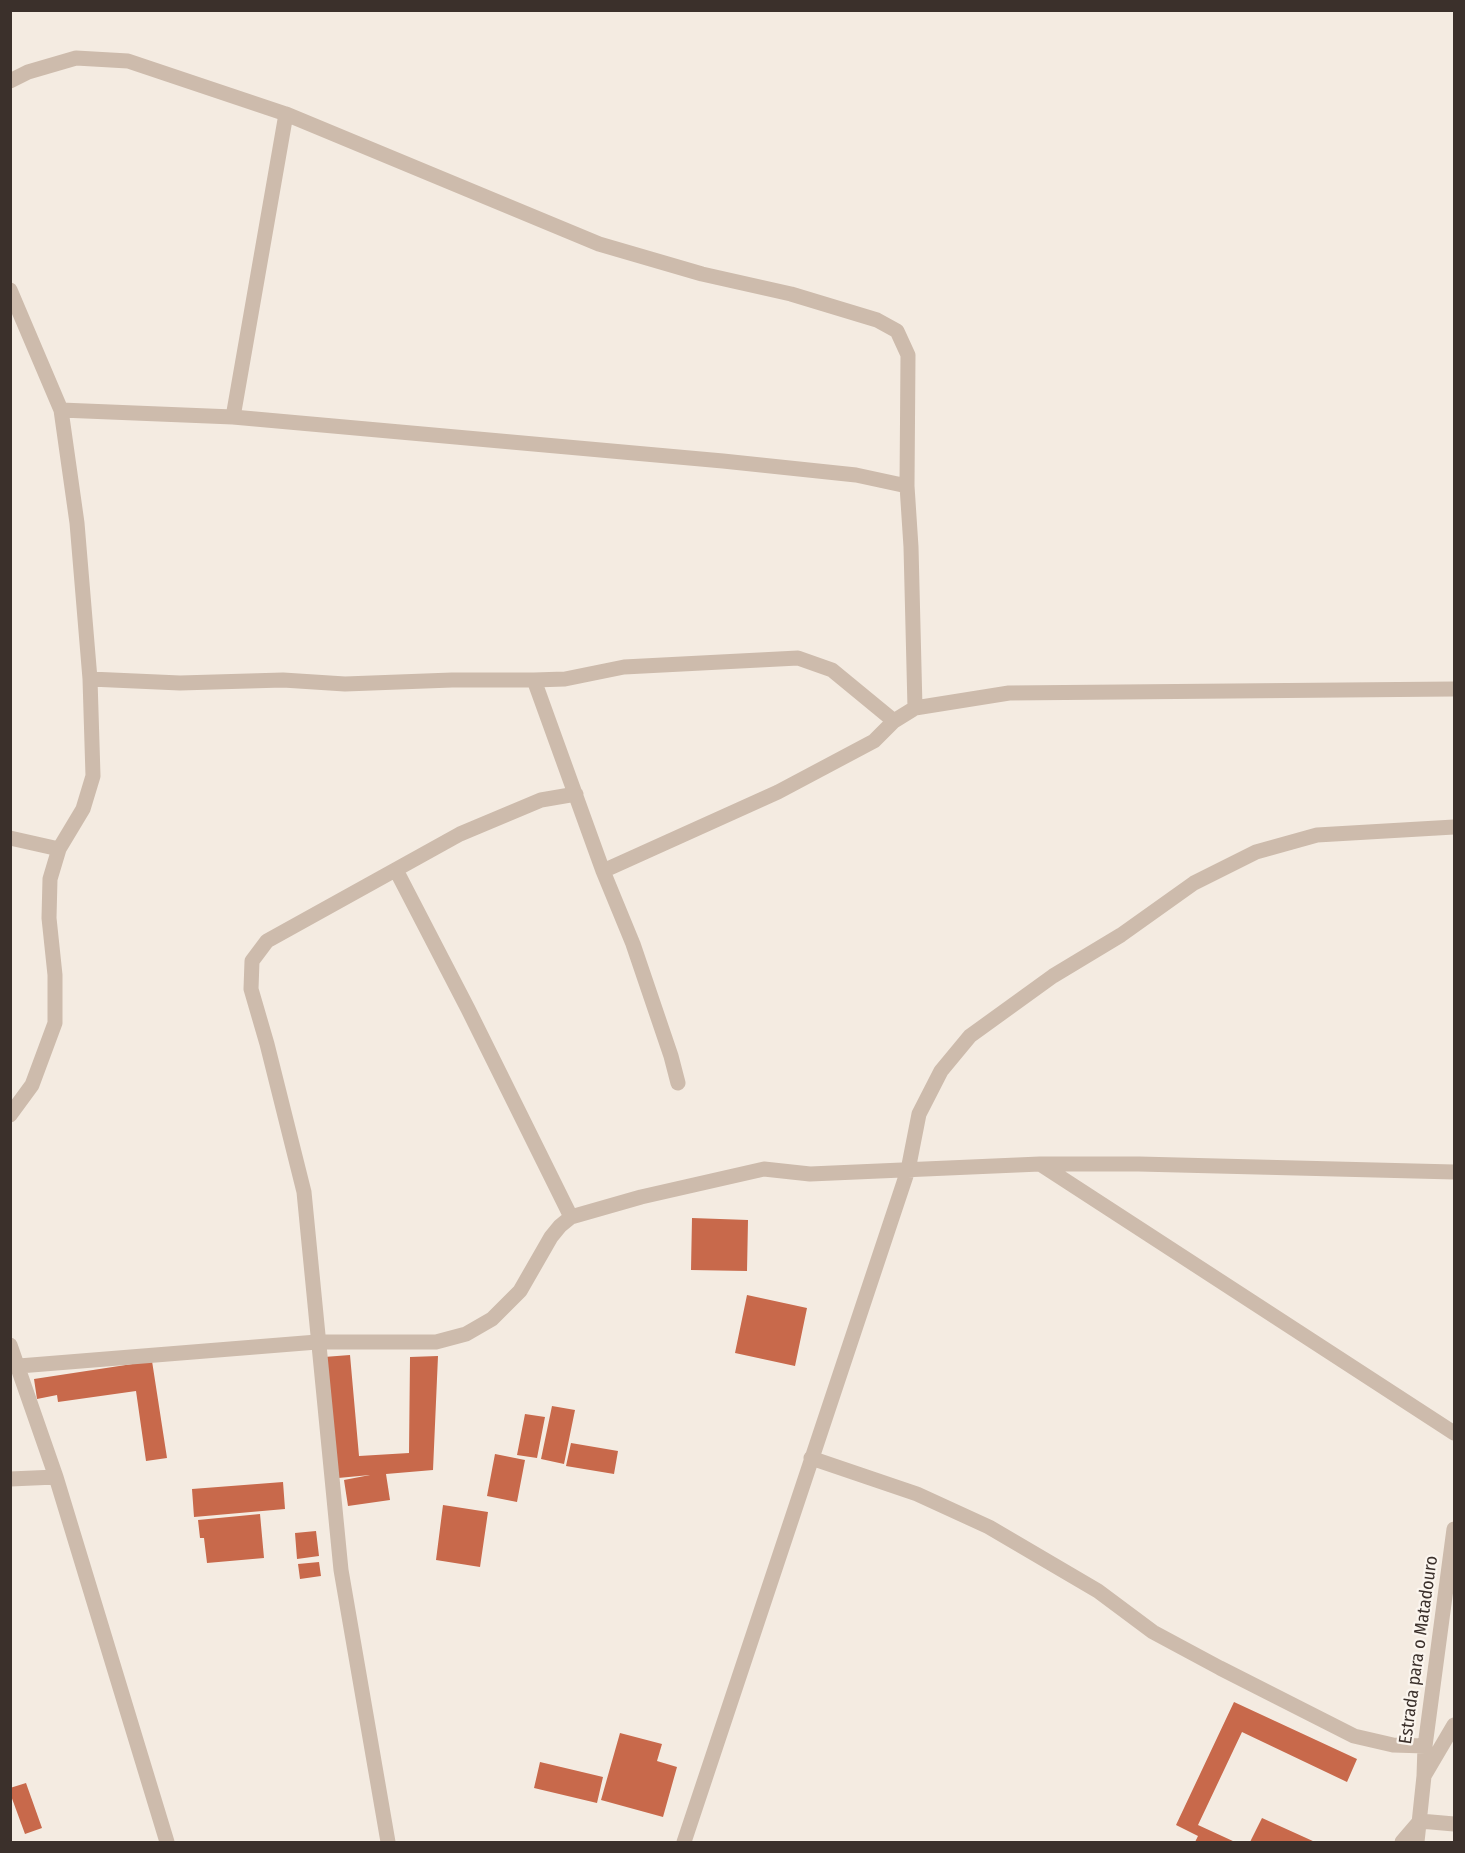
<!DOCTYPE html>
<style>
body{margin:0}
#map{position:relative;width:1465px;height:1853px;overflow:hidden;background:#f4ebe1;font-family:"Fira Sans Condensed",sans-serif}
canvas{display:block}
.frame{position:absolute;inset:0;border:12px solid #3b302b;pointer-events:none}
</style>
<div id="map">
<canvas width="1465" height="1853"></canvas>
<div class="frame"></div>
</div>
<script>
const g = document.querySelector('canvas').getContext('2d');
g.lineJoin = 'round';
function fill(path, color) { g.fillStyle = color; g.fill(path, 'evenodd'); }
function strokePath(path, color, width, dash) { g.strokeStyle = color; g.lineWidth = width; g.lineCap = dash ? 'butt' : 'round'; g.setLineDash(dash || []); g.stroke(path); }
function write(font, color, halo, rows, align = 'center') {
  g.font = font + ' "Fira Sans Condensed",sans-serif'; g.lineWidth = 4.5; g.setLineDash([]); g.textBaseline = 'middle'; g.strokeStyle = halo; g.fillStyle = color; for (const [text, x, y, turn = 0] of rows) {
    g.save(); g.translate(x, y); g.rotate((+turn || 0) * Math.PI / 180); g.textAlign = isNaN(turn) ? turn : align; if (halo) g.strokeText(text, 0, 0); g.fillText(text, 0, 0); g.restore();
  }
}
fill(new Path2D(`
 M 692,1218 L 748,1220 L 747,1271 L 691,1270 Z
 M 747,1295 L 807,1308 L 795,1366 L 735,1353 Z
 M 350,1355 L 359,1456 L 409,1453 L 410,1357 L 438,1356 L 433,1470 L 386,1474 L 390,1500 L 348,1506 L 344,1480 L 370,1475 L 338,1478 L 324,1357 Z
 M 152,1361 L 167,1458 L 146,1461 L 136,1391 L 58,1402 L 57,1395 L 37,1399 L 34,1379 Z
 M 552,1406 L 575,1410 L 564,1464 L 541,1459 Z
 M 525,1414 L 545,1417 L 537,1458 L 517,1455 Z
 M 571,1443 L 618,1451 L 614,1474 L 566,1466 Z
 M 495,1454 L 525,1460 L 517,1502 L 487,1496 Z
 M 283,1482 L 285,1509 L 194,1517 L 192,1489 Z
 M 443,1505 L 488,1512 L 480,1567 L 436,1560 Z
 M 260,1514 L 264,1558 L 207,1563 L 204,1538 L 200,1538 L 198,1520 Z
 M 316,1531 L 319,1556 L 297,1559 L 295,1533 Z
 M 319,1562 L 321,1576 L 300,1579 L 298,1564 Z
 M 1234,1702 L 1357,1759 L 1347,1782 L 1242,1732 L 1198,1825 L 1235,1842 L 1195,1842 L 1198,1836 L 1176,1825 Z
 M 620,1733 L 662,1744 L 657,1761 L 677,1767 L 663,1817 L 601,1800 Z
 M 540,1762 L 603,1777 L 597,1803 L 534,1788 Z
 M 26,1783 L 42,1828 L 25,1834 L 10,1793 L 10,1788 Z
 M 1262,1818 L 1315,1842 L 1250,1842 Z`), '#c8694b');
strokePath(new Path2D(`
 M 10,81 L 28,72 L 76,58 L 128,61 L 286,114 L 599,244 L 702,274 L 791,294 L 877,320 L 897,331 L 908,355 L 907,486 L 911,547 L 915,708
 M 10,290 L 61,410 L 77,523 L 90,679 L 93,776 L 83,809 L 59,849 L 50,879 L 49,918 L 55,975 L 55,1023 L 32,1085 L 10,1115
 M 61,410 L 233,417 L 723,461 L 856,475 L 907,486
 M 233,417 L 286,114
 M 90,679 L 180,683 L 283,680 L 345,684 L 452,680 L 534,680 L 603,871 L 633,944 L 671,1056 L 678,1083
 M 534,680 L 565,679 L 624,667 L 798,658 L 832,670 L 894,721
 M 10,838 L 59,849
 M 396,870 L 468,1009 L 571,1217
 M 603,871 L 778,792 L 874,741 L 894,721 L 915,708 L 1009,693 L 1454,689
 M 1040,1164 L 1454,1433
 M 10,1345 L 56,1477 L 167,1842
 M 19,1366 L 317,1342 L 436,1342 L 466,1334 L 492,1319 L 520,1291 L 551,1237 L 560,1226 L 571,1217 L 641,1197 L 764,1169 L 810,1174 L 1040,1164 L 1139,1164 L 1454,1172
 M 811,1458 L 917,1494 L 989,1527 L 1098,1591 L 1153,1632 L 1220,1668 L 1354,1736 L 1393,1745 L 1425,1746
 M 10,1479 L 56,1477
 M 1424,1776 L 1425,1746 L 1454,1529
 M 1420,1821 L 1454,1824
 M 388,1842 L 341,1570 L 304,1192 L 267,1044 L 251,989 L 252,961 L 267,941 L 460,834 L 541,800 L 576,794
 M 684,1842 L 908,1170 L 919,1114 L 941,1071 L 970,1036 L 1053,976 L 1121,935 L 1194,883 L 1256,852 L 1317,835 L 1454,827
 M 1402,1842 L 1420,1821
 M 1417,1842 L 1424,1776 L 1454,1725`), '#cdbbac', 15);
write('18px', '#3b302b', '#fbf5ee', [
 ["Estrada para o Matadouro",1419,1650,-82]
]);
</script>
